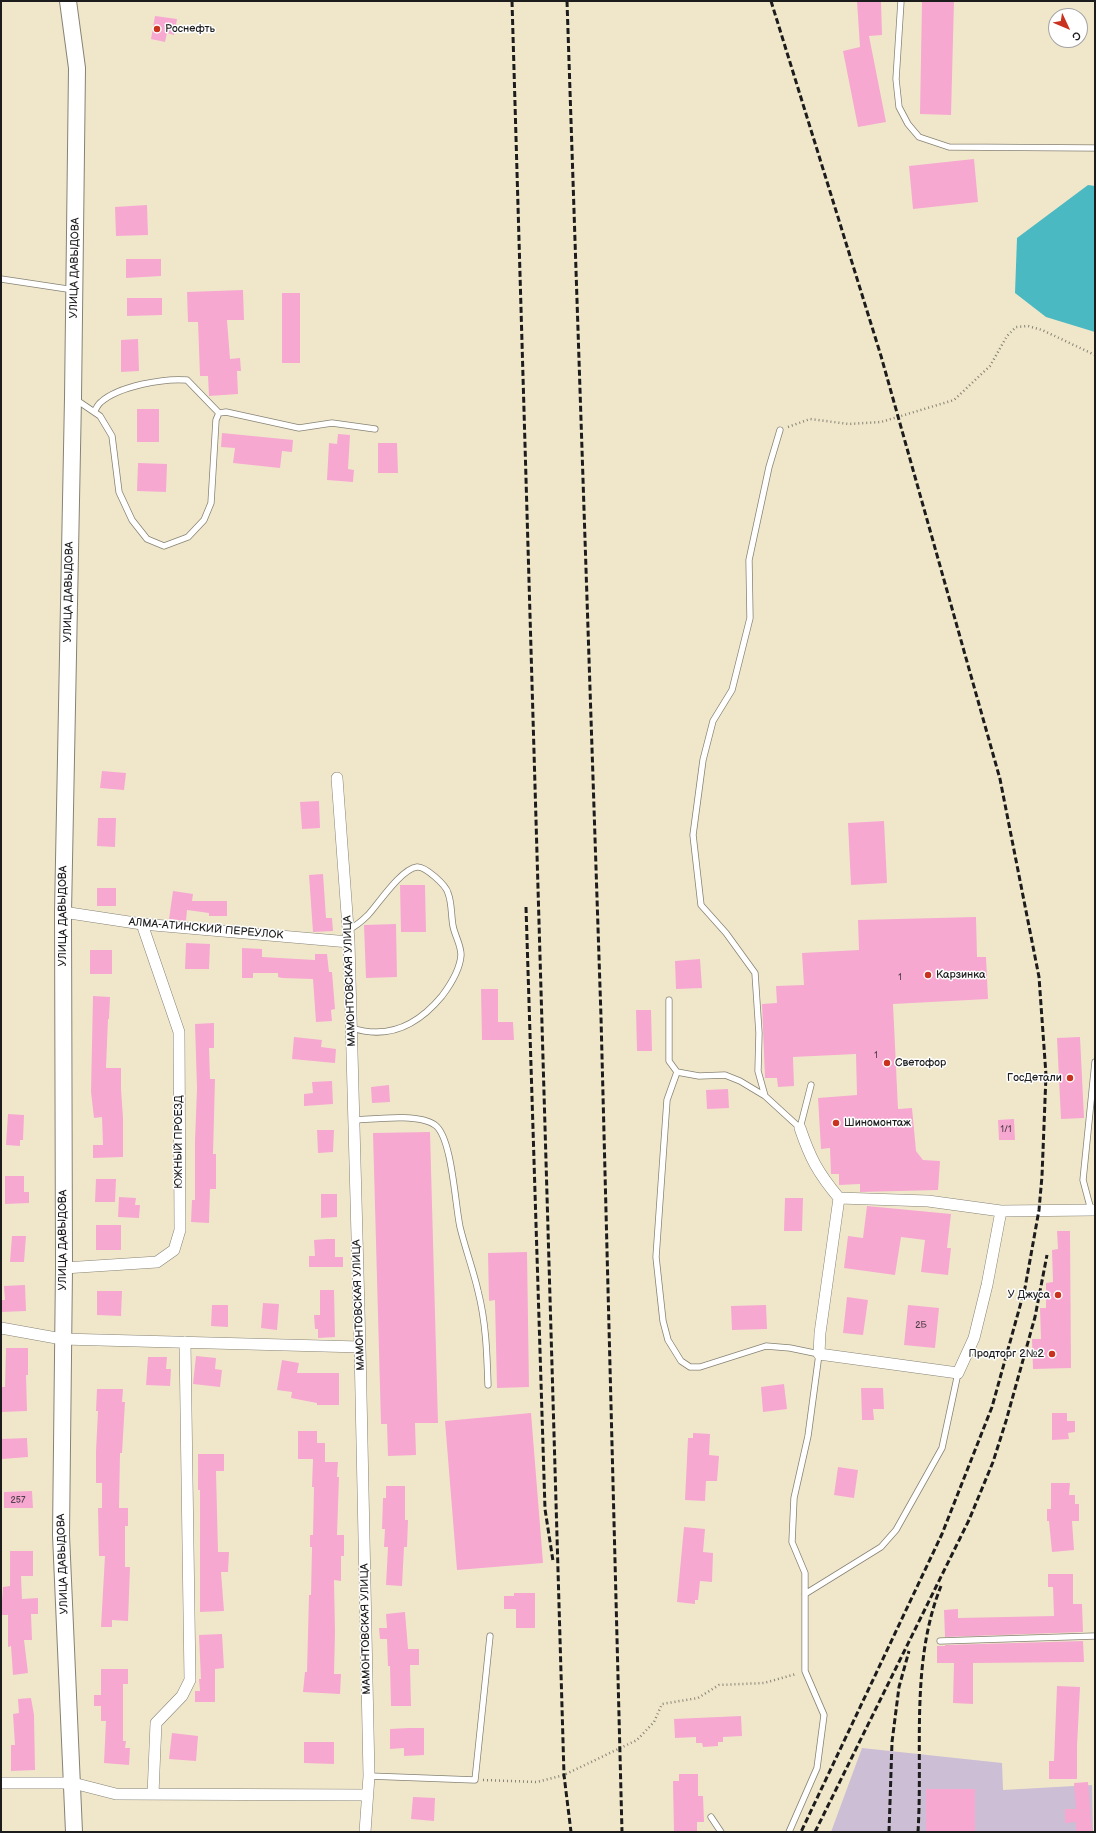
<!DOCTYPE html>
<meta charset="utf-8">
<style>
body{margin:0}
#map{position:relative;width:1096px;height:1833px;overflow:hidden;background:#f0e7cb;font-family:"Balsamiq Sans",sans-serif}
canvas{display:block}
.frame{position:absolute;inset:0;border:2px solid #1c1c1c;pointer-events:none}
.north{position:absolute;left:1048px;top:8px;width:40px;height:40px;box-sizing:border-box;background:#fff;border:1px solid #a4a4a4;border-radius:50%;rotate:134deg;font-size:11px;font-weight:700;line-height:16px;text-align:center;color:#1c1c1c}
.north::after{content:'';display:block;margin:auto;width:14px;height:18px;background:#c8321e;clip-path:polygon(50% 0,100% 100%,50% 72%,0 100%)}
</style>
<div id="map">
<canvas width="1096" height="1833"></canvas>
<div class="frame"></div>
<div class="north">С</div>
</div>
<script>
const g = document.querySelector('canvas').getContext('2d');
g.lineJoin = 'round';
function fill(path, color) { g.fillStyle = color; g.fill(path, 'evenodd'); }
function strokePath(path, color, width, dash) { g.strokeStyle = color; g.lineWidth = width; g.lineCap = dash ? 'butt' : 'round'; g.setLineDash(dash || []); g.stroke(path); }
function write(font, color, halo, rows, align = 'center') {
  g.font = font + ' "Balsamiq Sans",sans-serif'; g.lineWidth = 3; g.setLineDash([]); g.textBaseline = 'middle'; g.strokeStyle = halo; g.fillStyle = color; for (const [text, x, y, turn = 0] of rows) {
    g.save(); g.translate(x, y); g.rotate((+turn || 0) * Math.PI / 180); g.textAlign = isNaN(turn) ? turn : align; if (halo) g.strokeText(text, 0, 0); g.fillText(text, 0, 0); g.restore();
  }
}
fill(new Path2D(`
 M 862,1748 L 1002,1763 L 1003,1790 L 1092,1785 L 1093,1832 L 831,1832 Z`), '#ccbed4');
fill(new Path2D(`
 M 1088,185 L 1095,186 L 1095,332 L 1046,317 L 1015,293 L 1017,238 Z`), '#4ab9c2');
fill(new Path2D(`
 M 857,1 L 881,1 L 882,35 L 869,36 L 886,122 L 858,127 L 843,51 L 860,47 Z
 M 922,1 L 954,1 L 951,115 L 920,114 Z
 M 155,16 L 177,19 L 174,35 L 167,33 L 165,42 L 151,39 Z
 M 974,159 L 978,202 L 913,209 L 909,166 Z
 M 147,205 L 148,235 L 116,236 L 115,207 Z
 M 126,259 L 161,259 L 161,276 L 126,278 Z
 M 243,290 L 244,320 L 227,320 L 230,359 L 240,358 L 241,371 L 237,371 L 238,394 L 209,396 L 208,376 L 200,376 L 198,322 L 188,322 L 187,292 Z
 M 282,293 L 300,293 L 300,363 L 282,363 Z
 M 127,298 L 162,298 L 162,315 L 127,316 Z
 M 138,339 L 139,371 L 121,372 L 121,340 Z
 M 137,409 L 159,409 L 159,442 L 137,442 Z
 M 222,433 L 293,440 L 292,452 L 282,451 L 280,468 L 233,463 L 235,448 L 221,447 Z
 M 338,434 L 350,435 L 348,469 L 354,470 L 353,482 L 327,480 L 329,443 L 337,444 Z
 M 378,443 L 397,443 L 398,473 L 378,473 Z
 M 138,463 L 167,464 L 166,492 L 137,491 Z
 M 102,771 L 126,773 L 124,790 L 100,788 Z
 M 319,801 L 320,828 L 302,829 L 300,802 Z
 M 98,818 L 116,818 L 115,847 L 97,846 Z
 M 884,821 L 887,883 L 851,885 L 848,823 Z
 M 323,874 L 326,918 L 332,918 L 333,931 L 313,932 L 309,875 Z
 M 400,885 L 425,885 L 426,932 L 401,932 Z
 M 97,888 L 116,888 L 116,906 L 97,906 Z
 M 173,891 L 193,894 L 192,901 L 227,901 L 227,916 L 209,916 L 209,913 L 187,910 L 186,921 L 169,919 Z
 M 976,917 L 977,957 L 986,957 L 988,999 L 893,1004 L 898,1109 L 912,1108 L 916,1151 L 923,1160 L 940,1161 L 938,1190 L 860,1192 L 860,1184 L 839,1185 L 839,1174 L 831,1174 L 830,1148 L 821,1149 L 818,1098 L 857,1095 L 856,1054 L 793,1057 L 794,1086 L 778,1087 L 777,1078 L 765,1078 L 762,1004 L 777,1003 L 776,986 L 804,985 L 802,953 L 859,950 L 858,920 Z
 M 396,924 L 397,977 L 366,978 L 364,925 Z
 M 186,943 L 210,944 L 209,969 L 185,969 Z
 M 242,948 L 262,949 L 262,957 L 315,960 L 315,954 L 327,954 L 329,972 L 332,972 L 335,1009 L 331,1010 L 332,1021 L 316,1022 L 313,979 L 282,978 L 278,977 L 278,973 L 253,973 L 253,978 L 242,978 Z
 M 90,950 L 112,950 L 112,974 L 90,974 Z
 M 700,959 L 702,988 L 676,989 L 675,961 Z
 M 481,989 L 498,989 L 498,1022 L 513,1022 L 514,1040 L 482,1040 Z
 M 93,996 L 110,997 L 109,1019 L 108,1019 L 106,1068 L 121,1068 L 121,1089 L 123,1118 L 123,1157 L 93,1158 L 93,1145 L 103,1145 L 102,1117 L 94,1118 L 91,1092 Z
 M 636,1010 L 651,1010 L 652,1051 L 637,1051 Z
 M 214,1023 L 214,1048 L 209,1048 L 210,1079 L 215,1079 L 213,1154 L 216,1154 L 216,1189 L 210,1189 L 209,1223 L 191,1222 L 192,1200 L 195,1200 L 195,1141 L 197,1088 L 195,1024 Z
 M 294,1037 L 322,1040 L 321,1047 L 336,1049 L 335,1063 L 292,1059 Z
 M 1080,1037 L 1084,1118 L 1061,1119 L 1057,1038 Z
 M 332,1081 L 333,1104 L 304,1106 L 304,1094 L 313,1093 L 312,1082 Z
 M 389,1085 L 390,1102 L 372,1103 L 371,1087 Z
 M 728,1089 L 729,1108 L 707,1109 L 706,1090 Z
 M 8,1114 L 24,1115 L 23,1140 L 20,1140 L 20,1146 L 6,1145 Z
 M 1014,1119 L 1015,1140 L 999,1140 L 998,1120 Z
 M 317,1130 L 334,1130 L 333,1152 L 318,1153 Z
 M 430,1132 L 438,1423 L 415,1423 L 416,1455 L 388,1456 L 387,1424 L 381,1424 L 373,1133 Z
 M 5,1176 L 24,1176 L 24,1192 L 29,1192 L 29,1203 L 5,1204 Z
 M 96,1179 L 116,1179 L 115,1202 L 95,1202 Z
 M 321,1194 L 337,1194 L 337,1217 L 321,1218 Z
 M 119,1197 L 136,1198 L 135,1205 L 140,1205 L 139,1218 L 118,1217 Z
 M 785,1198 L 803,1198 L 802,1231 L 784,1231 Z
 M 867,1206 L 951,1214 L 947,1248 L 951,1248 L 948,1275 L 921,1272 L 925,1240 L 901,1237 L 895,1275 L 844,1268 L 848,1236 L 863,1238 Z
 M 96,1225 L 121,1225 L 121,1250 L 96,1250 Z
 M 1057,1231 L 1070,1231 L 1071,1368 L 1033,1369 L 1032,1339 L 1041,1339 L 1040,1308 L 1046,1308 L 1046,1283 L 1053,1282 L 1052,1250 L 1058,1249 Z
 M 12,1236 L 26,1236 L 24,1262 L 10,1262 Z
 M 327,1239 L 335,1239 L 335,1257 L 343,1257 L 343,1267 L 309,1267 L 309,1256 L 315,1256 L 314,1240 Z
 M 527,1252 L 529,1387 L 497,1388 L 495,1300 L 489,1301 L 488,1253 Z
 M 25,1285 L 26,1311 L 1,1312 L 1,1300 L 5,1300 L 4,1286 Z
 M 320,1290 L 334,1290 L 335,1337 L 318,1338 L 318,1329 L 315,1329 L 314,1315 L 320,1315 Z
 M 97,1291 L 122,1291 L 121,1316 L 97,1315 Z
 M 847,1297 L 868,1300 L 863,1335 L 843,1333 Z
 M 263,1303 L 279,1304 L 277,1330 L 261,1328 Z
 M 212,1305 L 228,1305 L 228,1327 L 211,1326 Z
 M 766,1305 L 767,1329 L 732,1330 L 731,1306 Z
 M 908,1305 L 939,1308 L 935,1348 L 904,1345 Z
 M 6,1348 L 28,1348 L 28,1375 L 26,1375 L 27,1411 L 1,1412 L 1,1387 L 5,1387 Z
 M 196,1356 L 216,1358 L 215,1369 L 222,1370 L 220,1387 L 193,1384 Z
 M 148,1357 L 167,1357 L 166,1369 L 171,1369 L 170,1386 L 146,1385 Z
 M 282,1360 L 299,1363 L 297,1373 L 339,1373 L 339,1405 L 317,1405 L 317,1403 L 291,1398 L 292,1392 L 277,1390 Z
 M 784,1384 L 787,1409 L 763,1412 L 761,1387 Z
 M 861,1388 L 883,1388 L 884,1409 L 873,1409 L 874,1420 L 862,1420 Z
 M 97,1389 L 123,1389 L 122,1402 L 125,1402 L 122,1453 L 120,1453 L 119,1508 L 128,1508 L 128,1526 L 125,1526 L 125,1567 L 130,1567 L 128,1621 L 112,1620 L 112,1627 L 101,1627 L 105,1556 L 99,1556 L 98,1508 L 102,1508 L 102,1483 L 96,1483 L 96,1451 L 98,1411 L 96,1411 Z
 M 531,1413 L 543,1563 L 457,1570 L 445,1421 Z
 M 1052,1413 L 1067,1413 L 1067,1421 L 1075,1421 L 1075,1432 L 1068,1433 L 1069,1439 L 1052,1440 Z
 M 298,1431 L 317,1431 L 317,1443 L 325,1443 L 325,1462 L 338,1462 L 337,1477 L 339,1477 L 337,1535 L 344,1535 L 344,1556 L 341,1556 L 341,1581 L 334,1580 L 335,1632 L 334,1674 L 341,1674 L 340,1694 L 303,1692 L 305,1672 L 307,1672 L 309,1595 L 311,1595 L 312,1547 L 310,1547 L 310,1535 L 313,1535 L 314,1487 L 312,1487 L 313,1459 L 298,1459 Z
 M 693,1433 L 710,1434 L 709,1455 L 719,1456 L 717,1481 L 706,1481 L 705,1501 L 685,1500 L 688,1438 L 693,1438 Z
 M 27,1438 L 28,1457 L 2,1459 L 1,1439 Z
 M 198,1454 L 224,1454 L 224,1471 L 216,1471 L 218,1552 L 229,1552 L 228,1572 L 221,1572 L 224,1611 L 200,1612 L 200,1490 L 198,1490 Z
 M 838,1467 L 858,1470 L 854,1498 L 834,1495 Z
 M 1051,1483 L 1070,1483 L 1069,1495 L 1075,1495 L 1075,1504 L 1079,1504 L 1079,1521 L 1072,1521 L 1074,1550 L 1052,1552 L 1049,1521 L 1047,1521 L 1047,1509 L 1051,1509 Z
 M 386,1486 L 405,1486 L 405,1520 L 408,1520 L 407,1547 L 404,1547 L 402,1586 L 386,1585 L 388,1547 L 384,1547 L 385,1529 L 382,1529 L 383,1498 L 386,1498 Z
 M 32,1491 L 33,1508 L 4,1508 L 4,1492 Z
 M 684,1527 L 705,1529 L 703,1552 L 713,1553 L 712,1582 L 700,1581 L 698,1600 L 695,1600 L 695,1604 L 677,1602 Z
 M 10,1551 L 33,1551 L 33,1576 L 21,1576 L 22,1599 L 38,1598 L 38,1614 L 31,1614 L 32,1640 L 24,1640 L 28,1673 L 13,1675 L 11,1646 L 8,1647 L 8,1615 L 1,1615 L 3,1587 L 10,1586 Z
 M 1048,1574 L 1073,1574 L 1073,1604 L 1082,1604 L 1083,1632 L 945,1637 L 944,1610 L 958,1609 L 958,1618 L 1054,1616 L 1053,1587 L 1048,1587 Z
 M 514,1593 L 535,1593 L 535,1628 L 516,1628 L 516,1609 L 504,1609 L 504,1596 L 514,1596 Z
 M 405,1612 L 408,1649 L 419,1649 L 419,1665 L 410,1665 L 411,1706 L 391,1706 L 390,1666 L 388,1666 L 387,1639 L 380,1639 L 379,1628 L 387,1628 L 386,1614 Z
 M 222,1634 L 224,1668 L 215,1669 L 215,1702 L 195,1702 L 195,1691 L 200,1691 L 199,1679 L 201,1679 L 199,1635 Z
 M 1083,1641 L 1084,1662 L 973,1663 L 973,1704 L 953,1703 L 954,1663 L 937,1663 L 937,1646 L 945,1646 L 945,1645 Z
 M 101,1669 L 128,1669 L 128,1684 L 123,1684 L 123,1741 L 126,1741 L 125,1748 L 130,1748 L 129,1765 L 104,1763 L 106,1721 L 101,1721 L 101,1706 L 94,1706 L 94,1695 L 101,1695 Z
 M 1057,1686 L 1080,1687 L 1077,1746 L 1077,1779 L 1049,1779 L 1049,1761 L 1054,1761 Z
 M 31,1698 L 34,1715 L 35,1770 L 11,1771 L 11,1745 L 15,1745 L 13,1714 L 19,1713 L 18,1699 Z
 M 741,1716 L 742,1736 L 723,1737 L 723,1742 L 718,1742 L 718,1746 L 703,1747 L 702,1743 L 696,1743 L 696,1737 L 675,1738 L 674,1719 Z
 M 409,1728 L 424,1728 L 424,1755 L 404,1756 L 404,1748 L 390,1749 L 390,1729 Z
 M 172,1733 L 198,1736 L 196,1761 L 169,1759 Z
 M 304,1742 L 334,1742 L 334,1764 L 304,1763 Z
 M 679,1774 L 698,1774 L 698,1796 L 703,1796 L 704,1822 L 697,1822 L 697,1832 L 674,1832 L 673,1781 L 679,1781 Z
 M 1088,1782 L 1092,1832 L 1076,1832 L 1076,1822 L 1065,1823 L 1065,1809 L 1076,1809 L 1074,1783 Z
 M 926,1789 L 975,1789 L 975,1832 L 926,1832 Z
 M 413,1797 L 435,1798 L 434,1821 L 411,1819 Z`), '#f6a8d1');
const service = new Path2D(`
 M 901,1 L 896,79 L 899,107 L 908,124 L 919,137 L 949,147 L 1095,148
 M 1,279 L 74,290
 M 75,399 L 100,416 L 112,436 L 119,492 L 132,520 L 147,539 L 164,546 L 188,537 L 204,520 L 211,503 L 216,420 L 219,413 L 226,412 L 299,428 L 332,423 L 375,429
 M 94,412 C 96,409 98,404 101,402 C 119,386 164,378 187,380 L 219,413
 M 780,430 L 769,467 L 749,560 L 750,618 L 732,690 L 713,721 L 703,760 L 693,835 L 701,905 L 726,933 L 755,973 L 759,1033 L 758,1071 L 765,1096 L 800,1128 L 811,1085
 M 348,930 C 356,926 362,921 368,915 C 379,903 401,869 417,867 C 425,866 446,885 448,893 C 452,903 451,915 453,926 C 455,936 461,945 461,955 C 460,970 451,984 442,996 C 418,1025 389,1040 352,1028
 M 669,1000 L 669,1061 L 677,1072 L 699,1076 L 725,1075 L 740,1081 L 765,1096
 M 677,1072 L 667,1100 L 656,1257 L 663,1321 L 668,1340 L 681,1361 L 690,1367 L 700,1367 L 766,1346 L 790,1348 L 819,1354 L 808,1436 L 794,1498 L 792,1542 L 805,1573 L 805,1671 L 824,1715 L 817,1768 L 789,1832
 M 354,1120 C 374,1119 419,1113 435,1125 C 452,1137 455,1204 460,1227 C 465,1248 473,1269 478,1291 C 486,1322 487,1354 488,1385
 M 1091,1210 L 1083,1180 L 1095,1062
 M 805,1594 L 881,1547 L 896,1530 L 942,1448 L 958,1373
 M 940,1641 L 1095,1636
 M 369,1776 L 475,1780 L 490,1636
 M 711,1817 L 721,1832`);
const minor = new Path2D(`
 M 337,778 L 349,942 L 360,1347 L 369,1776 L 365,1832
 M 63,912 L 142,924 L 349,942
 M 800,1128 C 810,1158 818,1173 839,1198 L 928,1201 L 1001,1211 L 1095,1210
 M 839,1198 L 820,1333 L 819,1354 L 958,1373 L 974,1338 L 987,1285 L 1001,1211
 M 64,1268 L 157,1262 L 174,1250 L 180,1230 L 179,1032 L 142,924
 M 1,1328 L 62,1339 L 360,1347
 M 1,1783 L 73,1783 L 116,1794 L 367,1795
 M 153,1794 L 156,1723 L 182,1696 L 190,1680 L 185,1342`);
const secondary = new Path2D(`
 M 68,1 L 77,68 L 73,398 L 63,912 L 64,1268 L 61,1535 L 74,1832`);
strokePath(service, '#868274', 7);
strokePath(minor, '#868274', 12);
strokePath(secondary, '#868274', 18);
strokePath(new Path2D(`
 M 788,427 L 810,419 L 849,424 L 881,422 L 954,400 L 990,366 L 1007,336 L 1016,327 L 1028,326 L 1042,330 L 1095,355
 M 483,1780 L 537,1782 L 564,1775 L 637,1740 L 654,1722 L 662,1704 L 698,1698 L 719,1685 L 764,1683 L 796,1674`), '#868274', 2.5, [1, 3]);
strokePath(service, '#fff', 5.5);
strokePath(minor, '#fff', 11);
strokePath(secondary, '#fff', 16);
strokePath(new Path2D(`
 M 512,1 L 564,1775 L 571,1832
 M 567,1 L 601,1017 L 622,1832
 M 771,1 L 881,356 L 1000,779 L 1039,977 L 1046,1075 L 1042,1176 L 1039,1210 L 1025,1288 L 992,1407 L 942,1534 L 801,1832
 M 526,907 L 545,1509 L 553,1561
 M 815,1832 L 969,1520 L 993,1462 L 1006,1421 L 1035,1317 L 1047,1255
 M 889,1832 L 892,1742 L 899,1687 L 909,1651
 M 918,1832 C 923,1751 910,1663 941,1586`), '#1c1c1c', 3, [6, 3]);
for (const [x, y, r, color] of [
 [157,29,4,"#c8321e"],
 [928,975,4,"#c8321e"],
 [887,1063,4,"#c8321e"],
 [1070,1078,4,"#c8321e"],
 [836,1123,4,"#c8321e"],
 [1058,1295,4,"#c8321e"],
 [1052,1354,4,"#c8321e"]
]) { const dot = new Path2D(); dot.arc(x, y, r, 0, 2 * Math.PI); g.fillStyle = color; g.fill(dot); strokePath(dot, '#fff', 1.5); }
write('9px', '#523f49', null, [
 ["1",900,978],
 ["1",876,1056],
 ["1/1",1006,1130],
 ["2Б",921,1326],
 ["257",18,1501]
]);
write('11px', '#1c1c1c', '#fff', [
 ["Роснефть",165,29],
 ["Карзинка",936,975],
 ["Светофор",895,1063],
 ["ГосДетали",1062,1078,"right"],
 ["Шиномонтаж",844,1123],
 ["У Джуса",1050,1295,"right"],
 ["Продторг 2№2",1044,1354,"right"]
], 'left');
write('11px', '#1c1c1c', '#fff', [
 ["УЛИЦА ДАВЫДОВА",75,268,-89],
 ["УЛИЦА ДАВЫДОВА",69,592,-89],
 ["УЛИЦА ДАВЫДОВА",63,916,-90],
 ["АЛМА-АТИНСКИЙ ПЕРЕУЛОК",206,929,5],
 ["МАМОНТОВСКАЯ УЛИЦА",350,981,-92],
 ["ЮЖНЫЙ ПРОЕЗД",179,1142,-90],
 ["УЛИЦА ДАВЫДОВА",63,1240,-90],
 ["МАМОНТОВСКАЯ УЛИЦА",359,1305,-92],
 ["УЛИЦА ДАВЫДОВА",63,1564,-92],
 ["МАМОНТОВСКАЯ УЛИЦА",366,1629,-91]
]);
</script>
